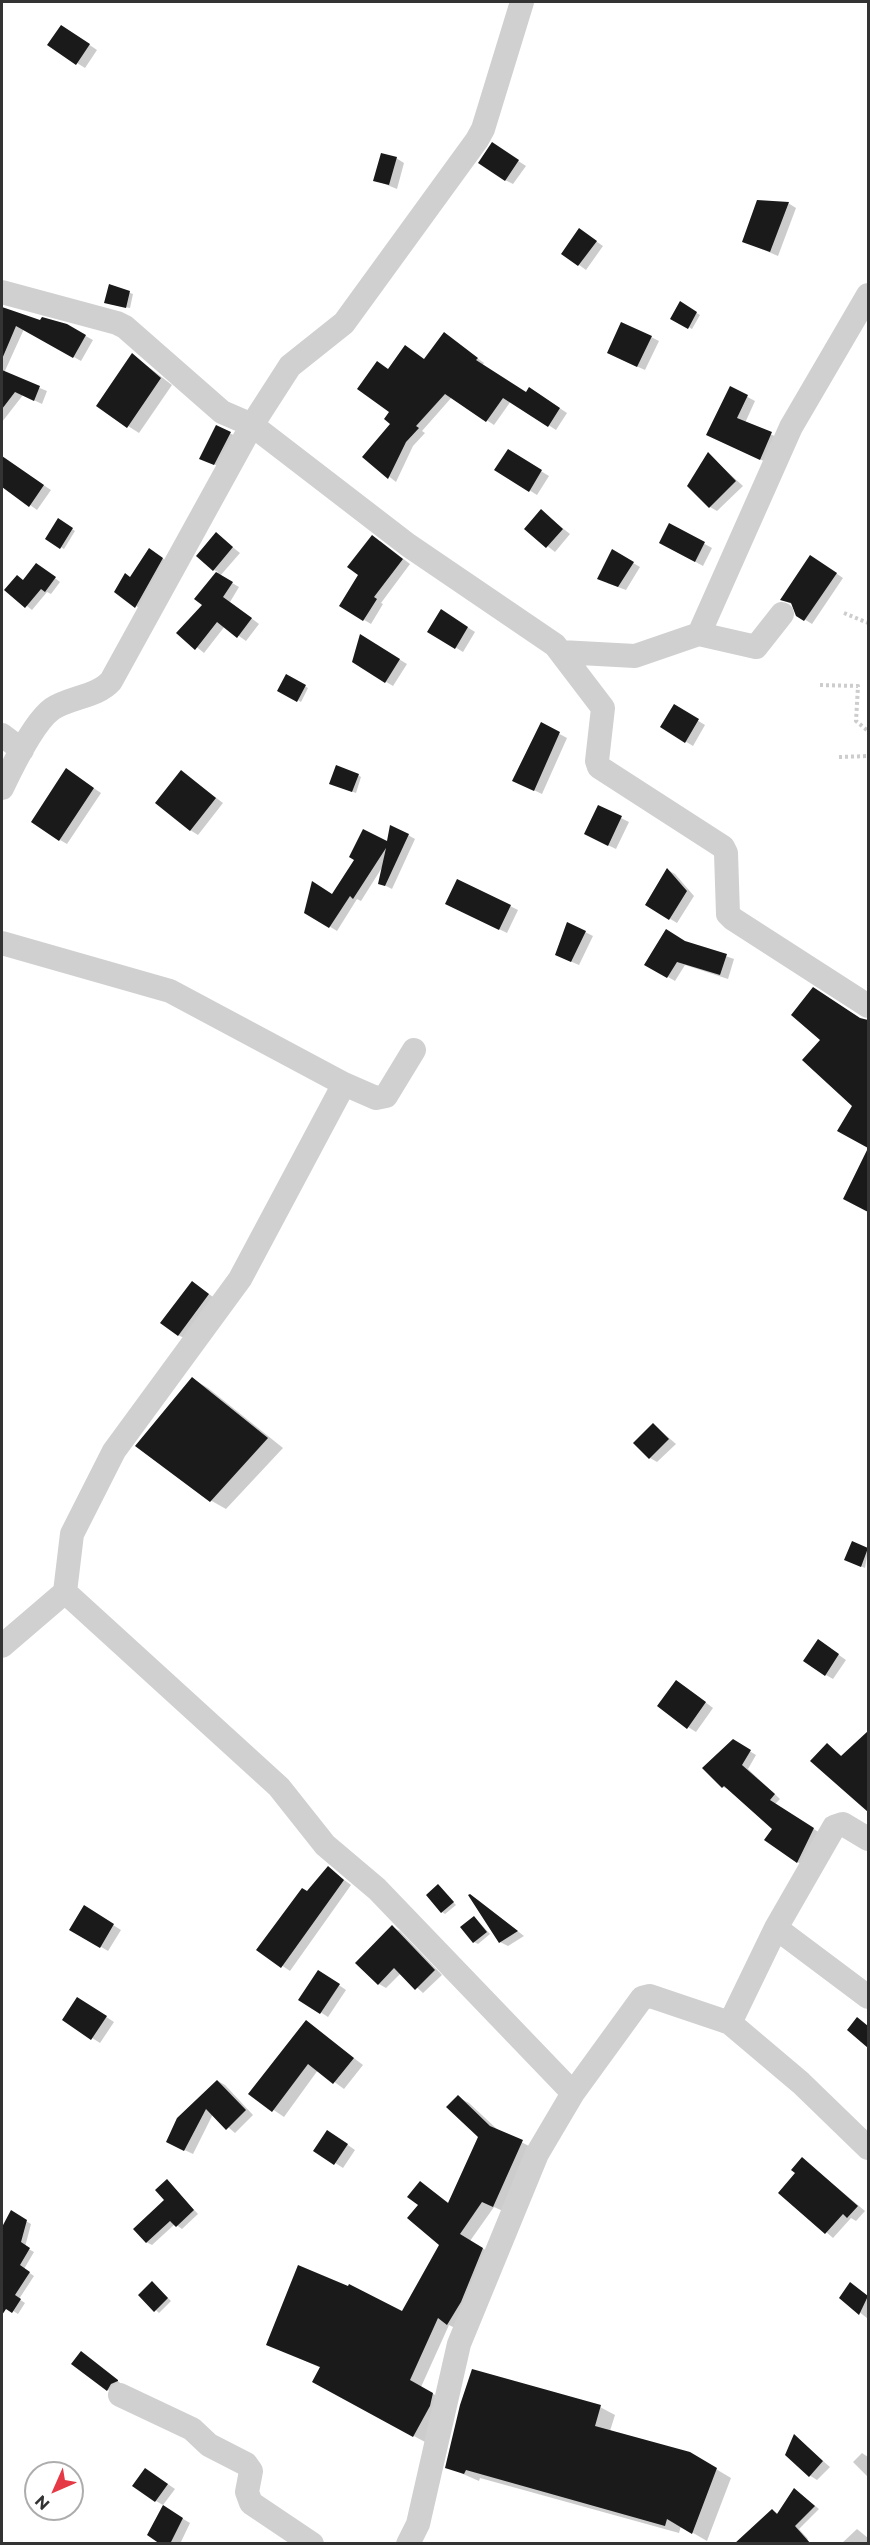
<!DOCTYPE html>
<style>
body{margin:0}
#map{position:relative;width:870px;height:2545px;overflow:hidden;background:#fff;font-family:Montserrat,sans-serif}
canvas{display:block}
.frame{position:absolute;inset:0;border:3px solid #333;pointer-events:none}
.north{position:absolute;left:24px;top:2461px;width:60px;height:60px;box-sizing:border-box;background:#fff;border:2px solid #adadad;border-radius:50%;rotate:225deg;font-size:16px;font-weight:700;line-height:24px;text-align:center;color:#333}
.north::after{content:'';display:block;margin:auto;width:21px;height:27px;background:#e63946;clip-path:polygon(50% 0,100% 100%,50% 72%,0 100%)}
</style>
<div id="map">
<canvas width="870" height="2545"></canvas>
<div class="frame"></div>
<div class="north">N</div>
</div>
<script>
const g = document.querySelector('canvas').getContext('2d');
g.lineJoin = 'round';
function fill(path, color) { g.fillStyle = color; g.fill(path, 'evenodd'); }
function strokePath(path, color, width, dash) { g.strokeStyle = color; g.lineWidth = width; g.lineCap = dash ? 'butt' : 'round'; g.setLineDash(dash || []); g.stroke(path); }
fill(new Path2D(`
 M 69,31 L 97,50 L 85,68 L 77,63 Z
 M 500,149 L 526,166 L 513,184 L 505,180 Z
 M 396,158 L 404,163 L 397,189 L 375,180 Z
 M 788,203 L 796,208 L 778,256 L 743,241 Z
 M 587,235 L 603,246 L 586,270 L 563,253 Z
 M 110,286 L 133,294 L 130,308 L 110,304 Z
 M 680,303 L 700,315 L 692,329 L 672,318 Z
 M 2,308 L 41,322 L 67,326 L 93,340 L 81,361 L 24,329 L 4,373 L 47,391 L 42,404 L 23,395 L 2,422 Z
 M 651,337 L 659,341 L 645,370 L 616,357 Z
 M 451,339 L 484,363 L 482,366 L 526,394 L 537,393 L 567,413 L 556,430 L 511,401 L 494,425 L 452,397 L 422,431 L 425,433 L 413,446 L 396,482 L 364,457 L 393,424 L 388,370 L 425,360 Z
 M 133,355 L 172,385 L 139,433 L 128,426 Z
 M 731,388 L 755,401 L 745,423 L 779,438 L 768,463 L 716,439 Z
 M 216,427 L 238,437 L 222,468 L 209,462 Z
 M 508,451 L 549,476 L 537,495 L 497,470 Z
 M 708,454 L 743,486 L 717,511 L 710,507 Z
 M 5,460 L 51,490 L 37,510 L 2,485 L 2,465 Z
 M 541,511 L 570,534 L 555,552 L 526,529 Z
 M 59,520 L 75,531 L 64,549 L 47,539 Z
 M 670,525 L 712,548 L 703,566 L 661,543 Z
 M 216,534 L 240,553 L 220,576 L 239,587 L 230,602 L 259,624 L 246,641 L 225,626 L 204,653 L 178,632 L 204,605 L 196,599 L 218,572 L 214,570 Z
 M 380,541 L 410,564 L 381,603 L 383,604 L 371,624 L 341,606 Z
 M 613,551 L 640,567 L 626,590 L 607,583 Z
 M 157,555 L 170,563 L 143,611 L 116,591 Z
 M 818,561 L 843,578 L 812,624 L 804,619 L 794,605 L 782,600 Z
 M 42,568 L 60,582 L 51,594 L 47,592 L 32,610 L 7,590 Z
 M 442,611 L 475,632 L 463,652 L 429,631 Z
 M 361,636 L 407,664 L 393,686 L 353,662 Z
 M 287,676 L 308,688 L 301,702 L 279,690 Z
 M 674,706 L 705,725 L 693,746 L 662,727 Z
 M 541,724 L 567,738 L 542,794 L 521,784 Z
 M 182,772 L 223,803 L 198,835 L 190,830 Z
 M 74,775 L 101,793 L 67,844 L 60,840 Z
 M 358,775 L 361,777 L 356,793 L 334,785 Z
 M 621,818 L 629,822 L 616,849 L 593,838 Z
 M 408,835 L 415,839 L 392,889 L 380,883 L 383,866 L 361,901 L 357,899 L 337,931 L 306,912 L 333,895 L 356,860 Z
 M 668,870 L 675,874 L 694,896 L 677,923 L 647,905 Z
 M 510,906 L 518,910 L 507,933 L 455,907 Z
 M 585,932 L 593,936 L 579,965 L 565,959 Z
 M 685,942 L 734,959 L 728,979 L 685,965 L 675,981 L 646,964 Z
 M 813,989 L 868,1023 L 868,1147 L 839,1130 L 854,1105 L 823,1039 Z
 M 868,1152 L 868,1211 L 845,1198 Z
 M 193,1283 L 216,1299 L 186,1339 L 178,1335 Z
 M 193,1379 L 208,1388 L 283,1448 L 226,1509 L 210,1500 Z
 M 654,1425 L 676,1444 L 657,1462 L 650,1458 Z
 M 853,1543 L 868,1550 L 865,1568 L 849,1561 Z
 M 826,1646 L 846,1660 L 833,1679 L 826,1675 Z
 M 684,1686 L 713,1708 L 696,1732 L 688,1727 Z
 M 867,1734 L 868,1734 L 868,1809 L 812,1761 L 827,1745 L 843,1757 Z
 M 733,1741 L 756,1755 L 748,1769 L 780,1799 L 775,1804 L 820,1833 L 804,1865 L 797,1862 L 773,1829 L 730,1790 L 723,1787 Z
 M 328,1868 L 351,1885 L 290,1971 L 258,1949 Z
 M 438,1886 L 456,1905 L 445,1914 L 442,1912 Z
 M 470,1895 L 478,1900 L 524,1936 L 508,1946 L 500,1942 Z
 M 84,1907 L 121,1930 L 108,1951 L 71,1929 Z
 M 475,1918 L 490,1934 L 478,1944 L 474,1942 Z
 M 392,1927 L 400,1931 L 442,1975 L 423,1993 L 401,1973 L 386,1988 L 379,1984 Z
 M 326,1976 L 346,1990 L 328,2017 L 300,1999 Z
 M 85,2003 L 114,2022 L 100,2043 L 64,2020 Z
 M 306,2022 L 363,2065 L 344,2089 L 318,2070 L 284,2117 L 250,2094 Z
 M 218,2081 L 225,2085 L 253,2115 L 235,2133 L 213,2114 L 193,2154 L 176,2146 Z
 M 458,2097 L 469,2103 L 499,2131 L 533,2148 L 505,2212 L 494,2207 L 470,2241 L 494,2255 L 459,2330 L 449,2325 L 421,2387 L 444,2400 L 425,2442 L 325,2388 L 321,2368 L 268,2344 L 403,2313 L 441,2245 L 431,2190 L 450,2204 L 480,2137 Z
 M 335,2136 L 355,2150 L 343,2168 L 315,2150 Z
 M 803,2159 L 865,2211 L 856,2221 L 851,2218 L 833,2238 L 780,2192 L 797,2173 Z
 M 167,2181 L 198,2214 L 182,2229 L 175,2224 L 152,2245 L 146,2242 L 166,2201 Z
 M 11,2213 L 31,2224 L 25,2247 L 34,2252 L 24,2269 L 34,2276 L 19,2299 L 25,2303 L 18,2314 L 2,2304 L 2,2286 L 6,2278 L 2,2275 L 2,2257 L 9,2246 L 2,2241 L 2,2229 Z
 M 155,2285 L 171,2301 L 159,2313 L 140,2295 Z
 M 858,2289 L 868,2296 L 867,2318 L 841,2298 Z
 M 89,2358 L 124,2386 L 115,2394 L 108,2390 Z
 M 600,2407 L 615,2415 L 610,2431 L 689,2453 L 731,2478 L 707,2541 L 681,2526 L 679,2533 L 480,2478 L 479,2481 L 447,2467 Z
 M 794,2436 L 830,2467 L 817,2480 L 809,2475 Z
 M 862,2453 L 868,2457 L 868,2477 L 853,2462 Z
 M 153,2474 L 175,2489 L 163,2505 L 156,2501 Z
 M 799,2493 L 819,2509 L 799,2529 L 808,2539 L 803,2544 L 773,2511 L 779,2514 Z
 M 163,2507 L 190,2523 L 180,2544 L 163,2544 Z
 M 857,2529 L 868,2538 L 868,2544 L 841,2544 Z`), '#0003');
fill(new Path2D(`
 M 61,25 L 90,44 L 76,65 L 47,45 Z
 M 492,142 L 519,160 L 505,181 L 478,163 Z
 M 381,153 L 397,157 L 389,185 L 373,181 Z
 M 757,200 L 789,202 L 770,252 L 742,242 Z
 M 579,228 L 597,241 L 578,266 L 561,254 Z
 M 109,284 L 130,291 L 126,308 L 104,303 Z
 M 680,301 L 697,312 L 688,329 L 670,319 Z
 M 2,307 L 40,320 L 42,317 L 67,324 L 86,335 L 73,358 L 16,326 L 2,359 Z
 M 621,322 L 652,336 L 637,367 L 607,353 Z
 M 444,332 L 478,358 L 476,360 L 526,392 L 529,387 L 560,408 L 548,427 L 503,398 L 486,422 L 445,394 L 416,426 L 419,428 L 406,442 L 388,479 L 362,457 L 390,424 L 384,419 L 389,412 L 357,389 L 377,361 L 388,369 L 405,345 L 424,359 Z
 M 132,353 L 161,378 L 127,428 L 96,406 Z
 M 2,370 L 40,386 L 34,401 L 15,392 L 2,409 Z
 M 730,386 L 748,395 L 737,418 L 772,432 L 760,460 L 706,435 Z
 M 216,425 L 231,432 L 214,465 L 199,459 Z
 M 508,449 L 542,470 L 529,492 L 494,470 Z
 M 708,452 L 736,481 L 709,508 L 687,486 Z
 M 2,456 L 44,485 L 29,507 L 2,487 Z
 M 541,509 L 563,529 L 546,548 L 524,529 Z
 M 58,518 L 73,528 L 60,549 L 45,539 Z
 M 669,523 L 705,542 L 695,562 L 659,543 Z
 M 216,532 L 233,547 L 213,571 L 196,556 Z
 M 372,535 L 403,559 L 374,597 L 377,599 L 363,621 L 339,606 L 358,575 L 347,567 Z
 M 149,548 L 163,558 L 135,608 L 114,592 L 125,573 L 130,577 Z
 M 612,549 L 634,562 L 618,587 L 597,579 Z
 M 810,555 L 837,573 L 804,621 L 796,616 L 791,603 L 780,600 Z
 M 36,563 L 56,577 L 45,592 L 41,589 L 25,608 L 4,590 L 17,575 L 23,580 Z
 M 216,572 L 233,582 L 223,597 L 252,618 L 237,638 L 217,622 L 195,650 L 176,633 L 202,605 L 194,599 Z
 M 441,609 L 468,627 L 455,649 L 427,632 Z
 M 360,634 L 400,659 L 385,683 L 352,662 Z
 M 286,674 L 306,685 L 297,702 L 277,691 Z
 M 674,704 L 699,719 L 685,743 L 660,727 Z
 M 541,722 L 560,732 L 534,791 L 512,781 Z
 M 336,765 L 359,774 L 352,792 L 329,784 Z
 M 66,768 L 94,788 L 59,841 L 31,822 Z
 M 181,770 L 216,798 L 190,831 L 155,803 Z
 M 598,805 L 622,816 L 608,846 L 584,834 Z
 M 390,825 L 409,834 L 385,886 L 378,884 L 386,848 L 353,899 L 350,896 L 329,928 L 304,913 L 312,881 L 332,894 L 354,860 L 349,857 L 363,829 L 387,841 Z
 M 667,868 L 687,891 L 669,920 L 645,905 Z
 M 457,879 L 511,905 L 499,930 L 445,904 Z
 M 567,922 L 586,931 L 571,962 L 555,955 Z
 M 666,929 L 685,941 L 727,954 L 720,975 L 677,962 L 667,978 L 644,965 Z
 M 813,987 L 860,1018 L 868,1020 L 868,1212 L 843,1199 L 868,1148 L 837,1131 L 852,1106 L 802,1060 L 820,1040 L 791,1015 Z
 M 192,1281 L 209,1294 L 178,1336 L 160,1323 Z
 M 192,1377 L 268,1438 L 210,1502 L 135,1446 Z
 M 653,1423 L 669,1439 L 649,1459 L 633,1443 Z
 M 852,1541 L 868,1548 L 861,1567 L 844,1560 Z
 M 818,1639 L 839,1654 L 825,1676 L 803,1661 Z
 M 676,1680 L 706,1702 L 687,1729 L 657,1706 Z
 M 868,1731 L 868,1812 L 810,1761 L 827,1743 L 841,1756 Z
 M 733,1739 L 751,1750 L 742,1765 L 775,1794 L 770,1800 L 814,1828 L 797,1863 L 764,1840 L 772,1829 L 724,1786 L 722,1788 L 702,1768 Z
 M 328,1866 L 344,1880 L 281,1968 L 256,1950 L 302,1888 L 307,1891 Z
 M 438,1884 L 454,1902 L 441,1913 L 426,1895 Z
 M 470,1894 L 518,1931 L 499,1943 L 468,1895 Z
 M 84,1905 L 114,1924 L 100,1948 L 69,1930 Z
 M 474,1916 L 487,1932 L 473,1943 L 460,1927 Z
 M 392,1925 L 435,1970 L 415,1990 L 394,1968 L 378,1985 L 355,1963 Z
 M 318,1970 L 340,1984 L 320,2014 L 298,2000 Z
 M 77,1997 L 107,2016 L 91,2040 L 62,2020 Z
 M 857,2017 L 868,2026 L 868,2048 L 847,2030 Z
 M 306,2020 L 354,2058 L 333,2084 L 308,2064 L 272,2112 L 248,2094 Z
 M 217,2080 L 246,2110 L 226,2130 L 206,2109 L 184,2151 L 166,2142 L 177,2118 Z
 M 458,2095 L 490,2126 L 523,2140 L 493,2207 L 482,2202 L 460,2234 L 483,2248 L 461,2302 L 447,2325 L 438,2318 L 410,2380 L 433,2393 L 430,2406 L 413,2437 L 312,2382 L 320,2367 L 266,2345 L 298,2265 L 348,2286 L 349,2284 L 402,2311 L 439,2245 L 407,2218 L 418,2205 L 407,2197 L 420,2181 L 448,2203 L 478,2137 L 446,2107 Z
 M 327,2130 L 348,2144 L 334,2165 L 313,2151 Z
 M 802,2157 L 858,2206 L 847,2218 L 843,2214 L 825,2234 L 778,2193 L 795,2173 L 791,2170 Z
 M 167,2179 L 194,2210 L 176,2227 L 170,2221 L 146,2243 L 133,2229 L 164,2200 L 155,2190 Z
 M 11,2210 L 27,2220 L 21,2242 L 30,2248 L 20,2265 L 30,2272 L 15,2295 L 21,2299 L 12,2313 L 6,2309 L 2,2315 L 2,2227 Z
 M 152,2281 L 168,2298 L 154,2312 L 138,2295 Z
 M 850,2282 L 868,2296 L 859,2315 L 839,2298 Z
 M 81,2351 L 118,2380 L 118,2381 L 111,2384 L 107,2391 L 71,2364 Z
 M 472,2369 L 601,2405 L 595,2426 L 690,2452 L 717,2468 L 692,2534 L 667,2519 L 665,2526 L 466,2470 L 464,2474 L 445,2468 L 460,2405 Z
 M 794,2434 L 823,2461 L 809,2477 L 785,2455 Z
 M 145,2468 L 168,2484 L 155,2502 L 132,2486 Z
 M 794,2488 L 815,2506 L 795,2526 L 811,2544 L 734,2544 L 772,2509 L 777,2514 Z
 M 163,2505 L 183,2518 L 170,2544 L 160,2544 L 147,2535 Z`), '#1a1a1a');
strokePath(new Path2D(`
 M 844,613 L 868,623
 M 820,685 L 858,686 L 856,721 L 868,731
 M 839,757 L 868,756`), '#cdcdcd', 4, [3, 3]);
strokePath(new Path2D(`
 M 2,292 L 117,323 L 125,327 L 222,412 L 252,425 L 408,545 L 555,645 L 603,708 L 597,761 L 599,767 L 723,847 L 726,853 L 728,914 L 733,919 L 868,1006
 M 699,634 L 791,427 L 868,295
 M 561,652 L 635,656 L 699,634 L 756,647 L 782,614
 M 2,735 L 22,750
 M 2,788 C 12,767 34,722 52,709 C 70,697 97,697 111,681 L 252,425 L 290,366 L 344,323 L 477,140 L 483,129 L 522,2
 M 2,943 L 170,991 L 344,1084 L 376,1098 L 386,1096 L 414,1050
 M 65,1592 L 279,1787 L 325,1845 L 377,1889 L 573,2093
 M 2,1646 L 65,1592 L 72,1534 L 114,1451 L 240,1279 L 344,1084
 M 776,1928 L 868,1997
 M 730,2023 L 801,2083 L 868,2148
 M 120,2395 L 192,2429 L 209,2445 L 246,2464 L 251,2471 L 247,2492 L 251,2503 L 312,2544
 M 408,2544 L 418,2524 L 459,2344 L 537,2154 L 573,2093 L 642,1998 L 650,1996 L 730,2023 L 776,1928 L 834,1827 L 843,1824 L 868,1839`), '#d0d0d0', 24);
</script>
